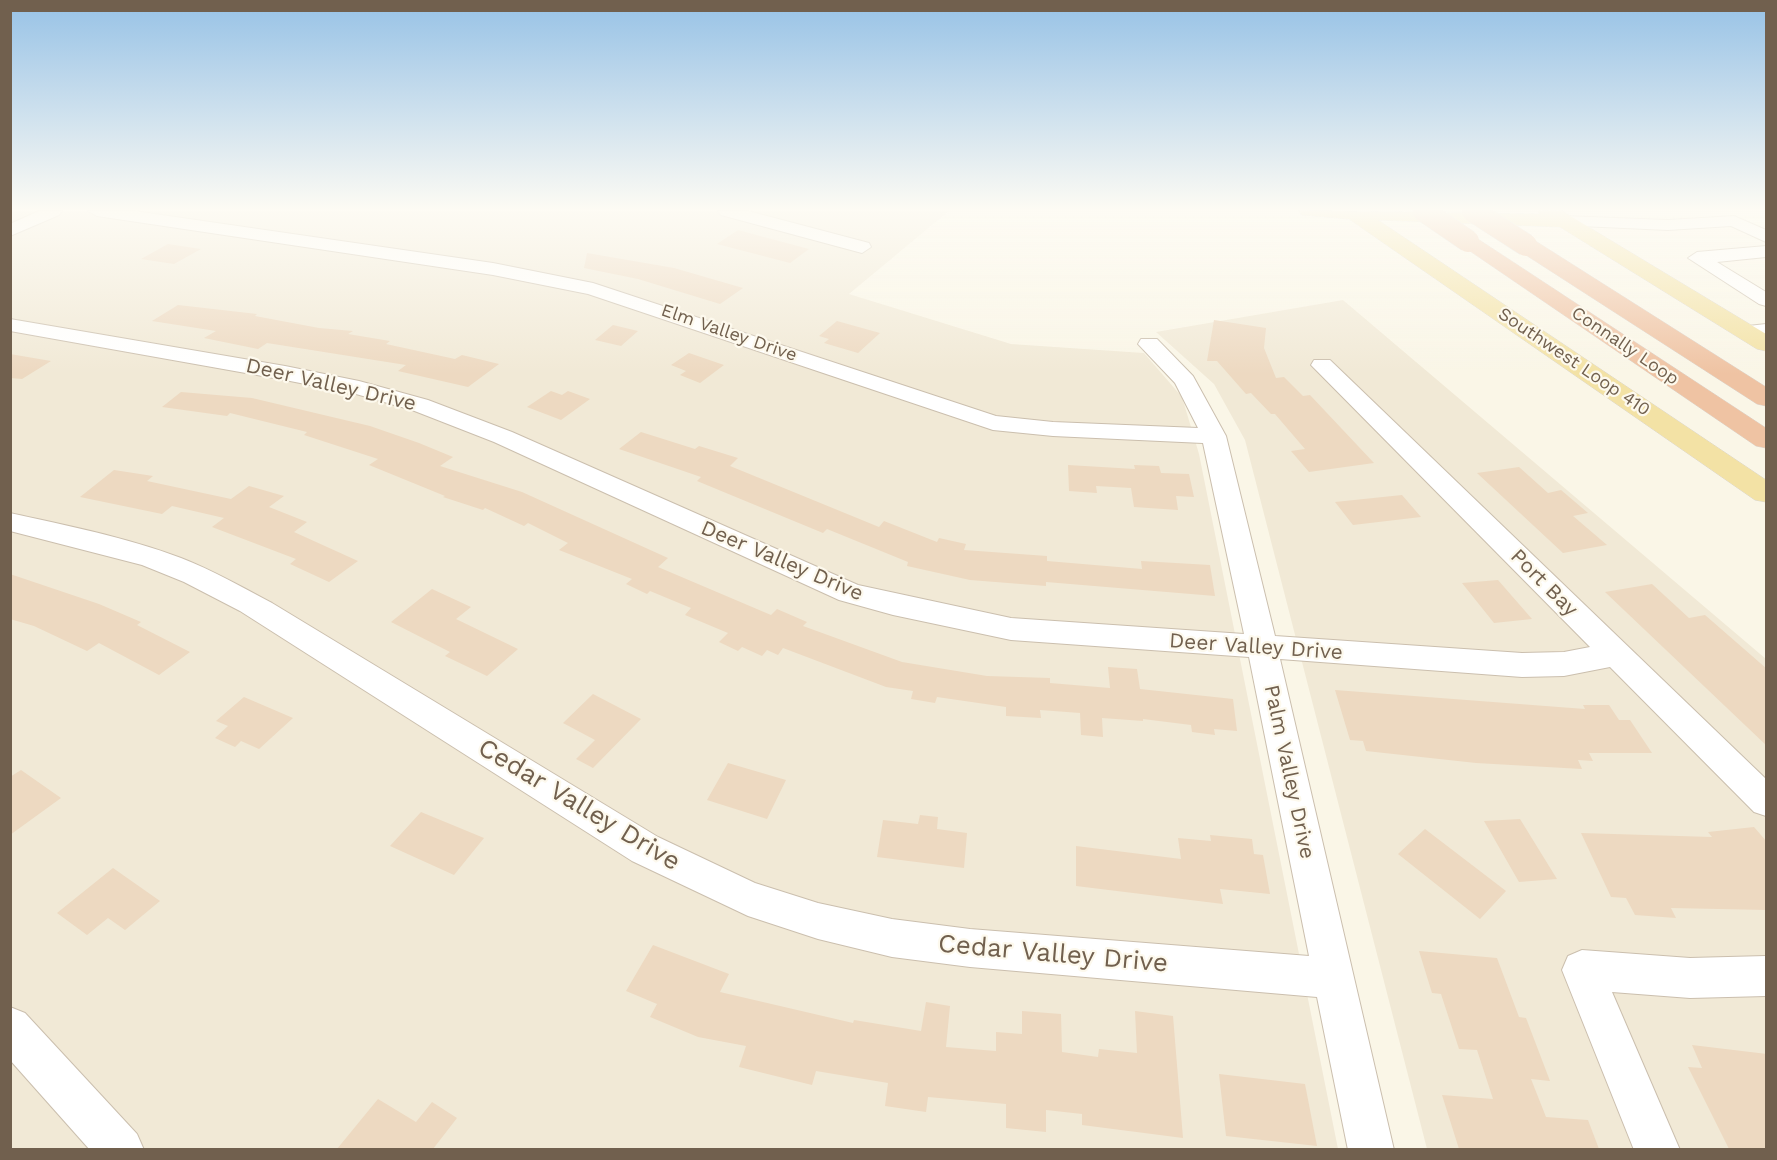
<!DOCTYPE html>
<style>
body{margin:0}
#map{position:relative;width:1777px;height:1160px;overflow:hidden;background:#faf6e7;font-family:"Work Sans",sans-serif}
canvas{display:block}
.frame{position:absolute;inset:0;border:12px solid #71604e;pointer-events:none}
</style>
<div id="map">
<canvas width="1777" height="1160"></canvas>
<div class="frame"></div>
</div>
<script>
const g = document.querySelector('canvas').getContext('2d');
g.lineJoin = 'round';
function fill(path, color) { g.fillStyle = color; g.fill(path, 'evenodd'); }
function strokePath(path, color, width, dash) { g.strokeStyle = color; g.lineWidth = width; g.lineCap = dash ? 'butt' : 'round'; g.setLineDash(dash || []); g.stroke(path); }
function write(font, color, halo, rows, align = 'center') {
  g.font = font + ' "Work Sans",sans-serif'; g.lineWidth = 4.5; g.setLineDash([]); g.textBaseline = 'middle'; g.strokeStyle = halo; g.fillStyle = color; for (const [text, x, y, turn = 0] of rows) {
    g.save(); g.translate(x, y); g.rotate((+turn || 0) * Math.PI / 180); g.textAlign = isNaN(turn) ? turn : align; if (halo) g.strokeText(text, 0, 0); g.fillText(text, 0, 0); g.restore();
  }
}
fill(new Path2D(`
 M 10,211 L 949,211 L 849,294 L 1011,344 L 1144,353 L 1182,397 L 1199,454 L 1338,1149 L 11,1149 Z
 M 1343,300 L 1766,659 L 1766,1149 L 1427,1149 L 1245,440 L 1214,384 L 1156,332 Z`), '#f1e9d6');
fill(new Path2D(`
 M 738,230 L 760,236 L 809,249 L 790,263 L 717,244 Z
 M 168,244 L 201,249 L 174,264 L 141,259 Z
 M 587,253 L 674,268 L 743,288 L 720,304 L 638,279 L 584,268 Z
 M 178,305 L 257,314 L 255,316 L 319,328 L 353,331 L 348,334 L 390,341 L 386,344 L 455,359 L 462,355 L 499,364 L 468,387 L 398,371 L 406,365 L 267,343 L 258,349 L 204,338 L 216,331 L 152,321 Z
 M 1214,320 L 1266,328 L 1264,348 L 1276,378 L 1284,377 L 1303,396 L 1310,395 L 1374,463 L 1309,472 L 1291,451 L 1305,449 L 1275,414 L 1271,414 L 1251,393 L 1246,394 L 1217,361 L 1207,361 Z
 M 837,321 L 880,333 L 858,353 L 824,343 L 829,339 L 819,336 Z
 M 613,325 L 638,331 L 621,346 L 595,340 Z
 M 689,353 L 724,365 L 700,383 L 680,375 L 686,371 L 671,365 Z
 M 10,354 L 51,361 L 22,379 L 10,378 Z
 M 551,391 L 562,395 L 568,391 L 590,399 L 561,420 L 527,407 Z
 M 181,392 L 252,398 L 370,426 L 419,443 L 453,457 L 440,466 L 522,492 L 668,558 L 658,567 L 771,615 L 777,609 L 807,622 L 803,626 L 902,662 L 987,676 L 1050,678 L 1050,683 L 1110,688 L 1108,667 L 1137,669 L 1140,689 L 1233,699 L 1237,731 L 1214,729 L 1215,735 L 1192,732 L 1191,725 L 1143,719 L 1143,721 L 1102,718 L 1103,737 L 1081,735 L 1080,713 L 1040,710 L 1041,718 L 1006,716 L 1006,707 L 937,697 L 935,703 L 911,699 L 913,691 L 886,687 L 783,648 L 778,655 L 767,650 L 762,656 L 742,647 L 738,651 L 719,642 L 728,633 L 685,615 L 691,608 L 650,591 L 647,594 L 626,584 L 632,579 L 559,550 L 568,543 L 528,523 L 524,526 L 485,508 L 483,510 L 443,497 L 445,496 L 369,465 L 378,459 L 304,435 L 307,432 L 230,413 L 227,416 L 162,407 Z
 M 641,432 L 695,449 L 699,446 L 738,458 L 730,466 L 879,527 L 884,521 L 937,542 L 939,538 L 966,544 L 964,550 L 1047,556 L 1047,561 L 1142,569 L 1141,561 L 1210,565 L 1215,596 L 1046,582 L 1046,586 L 970,580 L 907,566 L 908,562 L 827,529 L 823,533 L 697,481 L 701,477 L 619,449 Z
 M 1068,465 L 1135,469 L 1134,465 L 1159,466 L 1161,473 L 1189,474 L 1194,497 L 1176,496 L 1178,510 L 1134,507 L 1131,488 L 1096,486 L 1097,493 L 1069,491 Z
 M 1519,467 L 1548,493 L 1561,490 L 1588,513 L 1573,516 L 1607,545 L 1563,553 L 1477,473 Z
 M 114,470 L 153,476 L 147,481 L 231,499 L 249,486 L 284,496 L 269,507 L 307,522 L 294,532 L 358,561 L 329,582 L 290,564 L 296,559 L 212,527 L 224,518 L 172,506 L 162,514 L 80,497 Z
 M 1402,495 L 1421,517 L 1353,525 L 1335,502 Z
 M 10,574 L 99,604 L 141,622 L 137,625 L 190,652 L 159,675 L 99,643 L 87,651 L 34,626 L 10,619 Z
 M 1498,580 L 1532,619 L 1494,623 L 1462,583 Z
 M 1652,584 L 1689,618 L 1705,615 L 1767,669 L 1767,746 L 1605,592 Z
 M 432,589 L 471,607 L 456,619 L 518,649 L 487,676 L 445,656 L 450,652 L 391,622 Z
 M 1335,690 L 1585,709 L 1583,705 L 1609,705 L 1619,720 L 1630,720 L 1652,753 L 1589,753 L 1593,761 L 1578,760 L 1582,769 L 1476,763 L 1366,751 L 1363,741 L 1350,740 Z
 M 593,694 L 641,719 L 593,768 L 576,759 L 595,740 L 563,723 Z
 M 244,697 L 293,718 L 259,749 L 241,741 L 235,747 L 215,738 L 228,726 L 216,721 Z
 M 728,763 L 786,780 L 767,819 L 707,800 Z
 M 21,770 L 61,798 L 10,835 L 10,777 Z
 M 421,812 L 484,838 L 454,875 L 390,846 Z
 M 920,815 L 938,817 L 937,829 L 967,833 L 964,868 L 877,857 L 883,820 L 918,824 Z
 M 1520,819 L 1557,879 L 1519,882 L 1484,821 Z
 M 1754,827 L 1767,842 L 1767,910 L 1671,908 L 1676,918 L 1635,915 L 1626,898 L 1611,897 L 1581,833 L 1712,837 L 1708,832 Z
 M 1425,829 L 1506,891 L 1480,919 L 1398,854 Z
 M 1210,835 L 1252,839 L 1254,854 L 1263,855 L 1270,894 L 1220,889 L 1223,904 L 1076,886 L 1076,846 L 1181,859 L 1178,838 L 1211,841 Z
 M 113,868 L 160,901 L 125,930 L 108,918 L 87,935 L 57,913 Z
 M 653,945 L 729,974 L 720,992 L 853,1023 L 854,1020 L 921,1031 L 926,1002 L 950,1006 L 946,1047 L 996,1051 L 996,1032 L 1022,1034 L 1022,1011 L 1061,1014 L 1062,1052 L 1098,1057 L 1099,1049 L 1137,1053 L 1135,1011 L 1173,1016 L 1183,1138 L 1082,1125 L 1082,1114 L 1046,1110 L 1046,1132 L 1006,1128 L 1006,1104 L 928,1097 L 926,1112 L 885,1106 L 888,1083 L 816,1071 L 812,1085 L 739,1067 L 746,1046 L 698,1037 L 650,1017 L 657,1004 L 626,991 Z
 M 1419,951 L 1497,958 L 1519,1017 L 1526,1018 L 1550,1081 L 1531,1079 L 1546,1117 L 1588,1120 L 1599,1149 L 1459,1149 L 1442,1095 L 1493,1099 L 1477,1050 L 1459,1049 L 1441,994 L 1432,993 Z
 M 1692,1045 L 1767,1054 L 1767,1149 L 1729,1149 L 1688,1067 L 1702,1068 Z
 M 1219,1074 L 1305,1084 L 1317,1146 L 1226,1136 Z
 M 378,1099 L 416,1122 L 432,1102 L 457,1118 L 433,1149 L 337,1149 Z`), '#edd9c1');
const minor = new Path2D(`
 M 39,211 L 62,211 L 59,215 L 10,236 L 10,224 Z
 M 88,211 L 134,211 L 493,263 L 593,283 L 996,416 L 1053,422 L 1198,428 L 1175,383 L 1138,344 L 1141,339 L 1157,339 L 1193,376 L 1226,436 L 1275,636 L 1522,653 L 1564,652 L 1590,647 L 1311,365 L 1314,360 L 1330,360 L 1766,779 L 1766,816 L 1754,812 L 1610,667 L 1564,676 L 1522,677 L 1280,659 L 1394,1150 L 1348,1150 L 1317,997 L 970,967 L 892,957 L 818,939 L 748,916 L 632,861 L 240,611 L 184,582 L 142,565 L 10,531 L 10,513 C 68,526 126,537 181,558 C 212,570 242,587 272,603 L 658,837 L 755,883 L 818,903 L 892,919 L 970,929 L 1309,956 L 1249,657 L 1011,640 L 893,615 L 839,600 L 494,442 L 412,410 L 356,394 L 285,380 L 10,331 L 10,319 L 285,366 L 359,381 L 428,400 L 512,432 L 858,585 L 1011,618 L 1244,634 L 1203,443 L 1053,436 L 993,430 L 588,294 L 493,275 L 97,216 Z
 M 718,211 L 748,211 L 869,243 L 871,247 L 862,253 L 721,215 Z
 M 1564,216 L 1668,220 L 1734,216 L 1766,230 L 1766,242 L 1731,226 L 1668,230 L 1558,225 L 1555,221 L 1558,217 Z
 M 1766,246 L 1766,257 L 1717,262 L 1766,292 L 1766,306 L 1759,304 L 1688,258 L 1697,252 Z
 M 1766,324 L 1766,336 L 1739,335 L 1736,331 L 1739,327 Z
 M 1582,950 L 1690,958 L 1766,956 L 1766,996 L 1690,998 L 1612,992 L 1680,1150 L 1634,1150 L 1562,970 L 1568,956 Z
 M 10,1007 L 25,1013 L 137,1134 L 144,1150 L 90,1150 L 10,1060 Z`);
const major = new Path2D(`
 M 1299,211 L 1540,214 L 1538,211 L 1562,211 L 1766,334 L 1766,351 L 1757,349 L 1560,227 L 1378,220 L 1766,480 L 1766,502 L 1755,500 L 1349,219 L 1302,215 Z`);
const highway = new Path2D(`
 M 1468,235 L 1475,237 L 1766,428 L 1766,448 L 1756,446 L 1461,245 L 1457,241 L 1461,237 Z
 M 1526,239 L 1534,240 L 1766,387 L 1766,406 L 1757,404 L 1518,250 L 1515,245 L 1518,240 Z`);
strokePath(minor, '#cbbfae', 2);
strokePath(major, '#dad6d1', 1);
strokePath(highway, '#dad6d1', 1);
fill(minor, '#fff');
fill(major, '#f3e2a5');
fill(highway, '#efc3a3');
const highwayBridge = new Path2D(`
 M 1424,211 L 1468,241
 M 1473,211 L 1526,245`);
strokePath(highwayBridge, '#dad6d1', 23, []);
strokePath(highwayBridge, '#efc3a3', 22);
const sky = g.createLinearGradient(0, 0, 0, 374);
sky.addColorStop(0, '#97c2e6');
sky.addColorStop(0.56, '#fdfbf4');
sky.addColorStop(1, '#fdfbf400');
g.fillStyle = sky;
g.fillRect(0, 0, 1777, 374);
write('18px', '#71604e', '#fdf9ed', [
 ["Elm Valley Drive",729,333,19],
 ["Connally Loop",1625,346,34],
 ["Southwest Loop 410",1574,362,34]
]);
write('21px', '#71604e', '#fdf9ed', [
 ["Deer Valley Drive",331,385,13],
 ["Deer Valley Drive",782,561,23],
 ["Port Bay",1544,583,45],
 ["Deer Valley Drive",1256,647,4],
 ["Palm Valley Drive",1289,772,78]
]);
write('26px', '#71604e', '#fdf9ed', [
 ["Cedar Valley Drive",579,805,31],
 ["Cedar Valley Drive",1053,954,5]
]);
</script>
